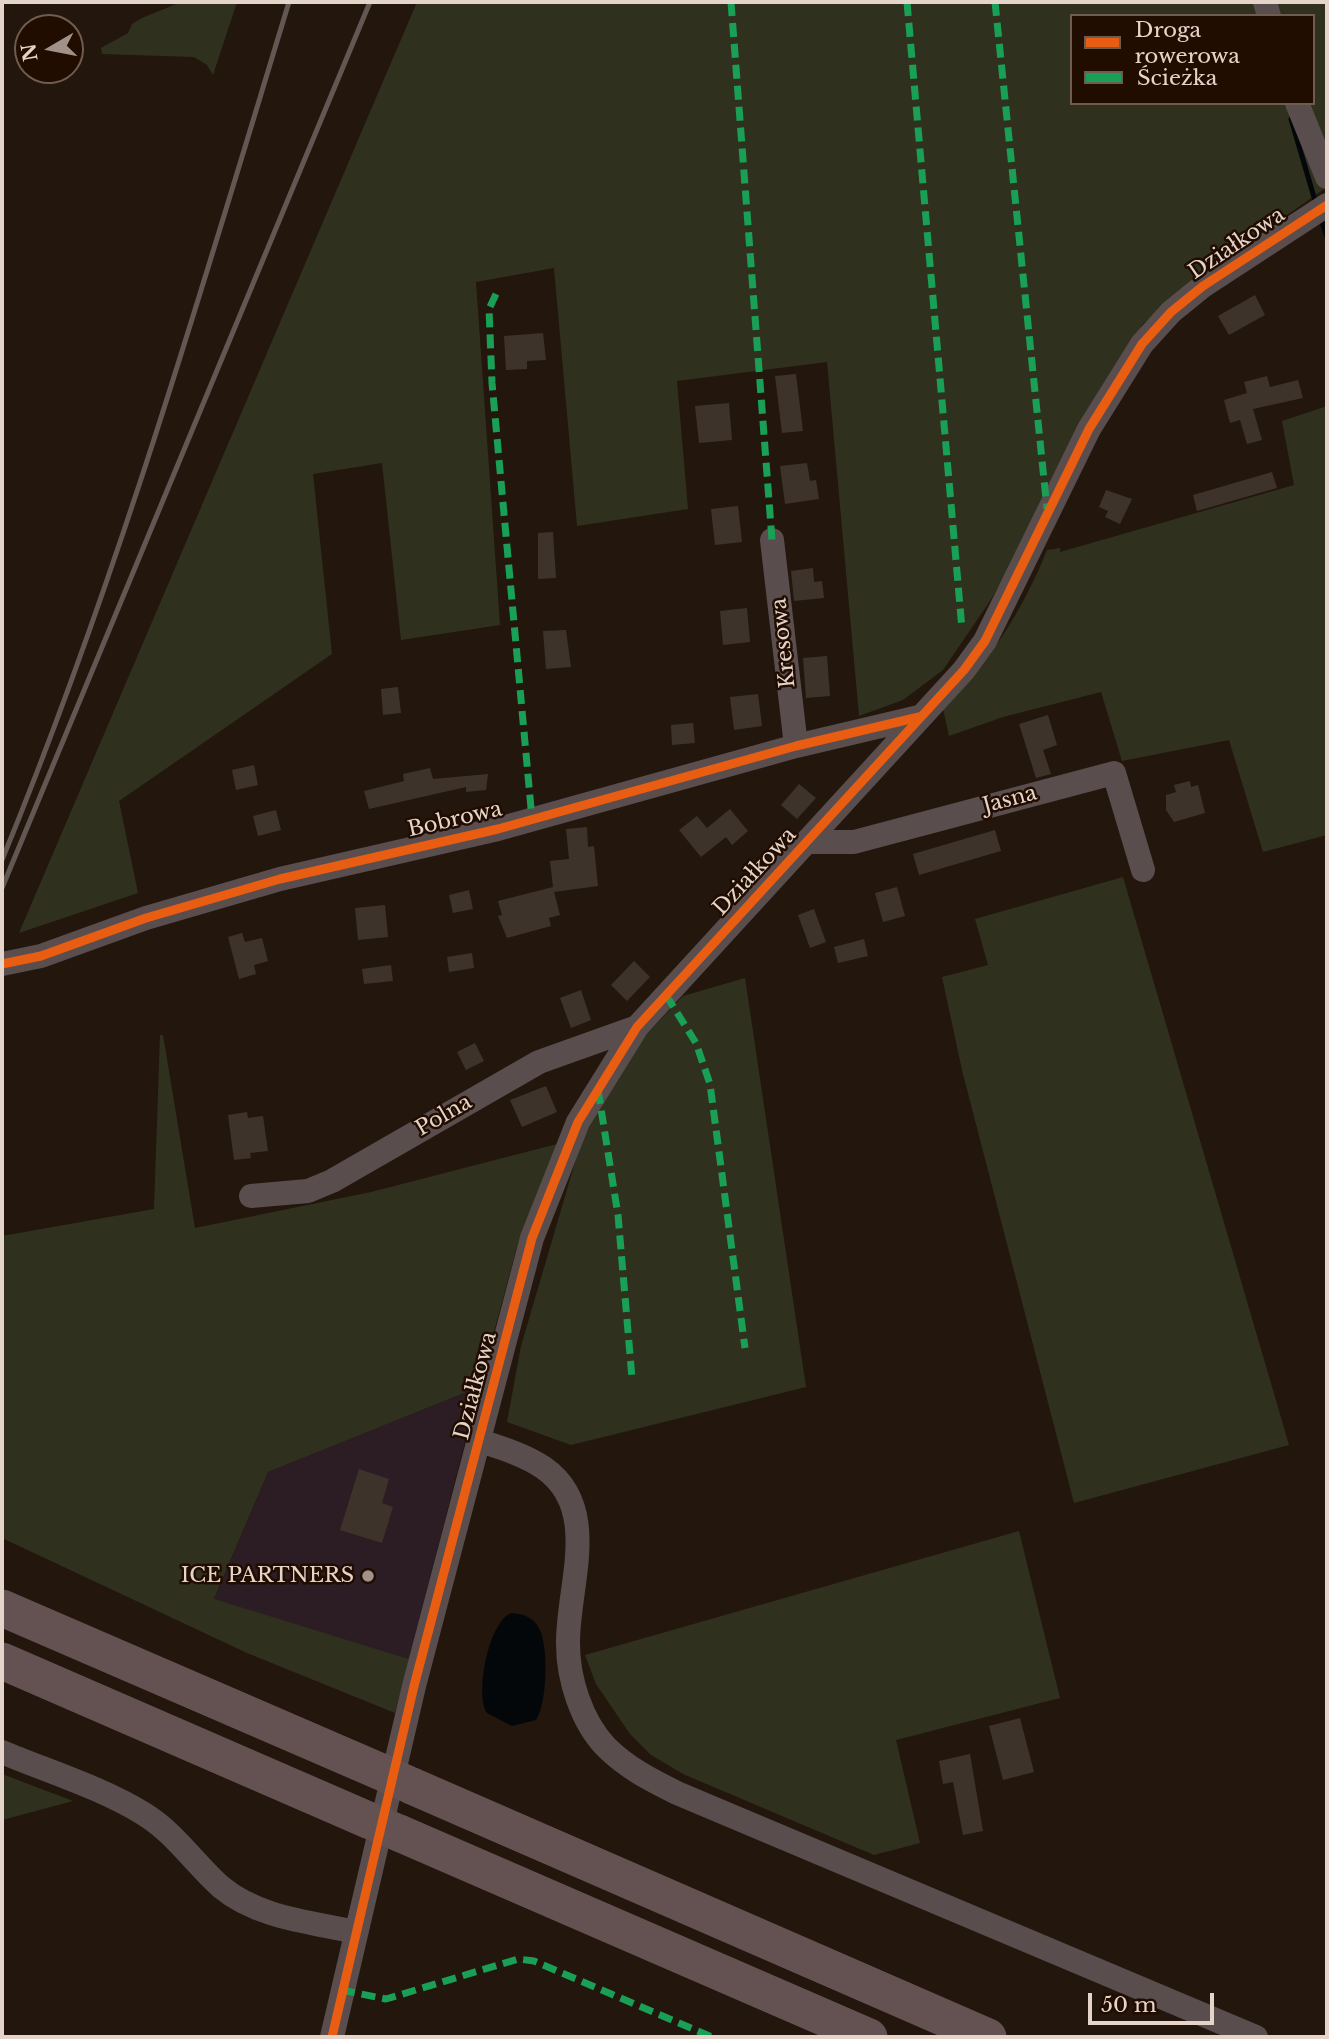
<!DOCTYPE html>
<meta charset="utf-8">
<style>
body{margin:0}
#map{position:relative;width:1329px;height:2039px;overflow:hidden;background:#23160d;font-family:"Libre Baskerville",serif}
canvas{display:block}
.frame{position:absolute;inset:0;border:4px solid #e4d4ca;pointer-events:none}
.legend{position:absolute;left:1070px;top:14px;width:245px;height:91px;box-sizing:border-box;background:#210c00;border:2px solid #6f5c51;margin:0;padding:9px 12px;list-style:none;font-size:21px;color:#e4d4ca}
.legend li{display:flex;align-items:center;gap:14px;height:35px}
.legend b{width:35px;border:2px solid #6f5c51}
.north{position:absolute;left:14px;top:14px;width:70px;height:70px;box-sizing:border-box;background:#210c00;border:2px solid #6f5c51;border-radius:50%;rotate:260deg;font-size:19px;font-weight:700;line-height:28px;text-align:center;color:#e4d4ca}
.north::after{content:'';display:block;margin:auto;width:24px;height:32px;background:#a09288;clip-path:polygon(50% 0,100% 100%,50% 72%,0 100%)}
.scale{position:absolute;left:1088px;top:1993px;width:126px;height:32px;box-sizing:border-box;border:4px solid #e4d4ca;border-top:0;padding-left:9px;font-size:21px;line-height:24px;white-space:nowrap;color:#e4d4ca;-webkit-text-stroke:5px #210c00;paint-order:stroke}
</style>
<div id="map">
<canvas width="1329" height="2039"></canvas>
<div class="frame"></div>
<ul class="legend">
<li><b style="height:9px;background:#e95d12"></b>Droga rowerowa</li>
<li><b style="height:9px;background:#1a9f57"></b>Ścieżka</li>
</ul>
<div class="north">N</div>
<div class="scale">50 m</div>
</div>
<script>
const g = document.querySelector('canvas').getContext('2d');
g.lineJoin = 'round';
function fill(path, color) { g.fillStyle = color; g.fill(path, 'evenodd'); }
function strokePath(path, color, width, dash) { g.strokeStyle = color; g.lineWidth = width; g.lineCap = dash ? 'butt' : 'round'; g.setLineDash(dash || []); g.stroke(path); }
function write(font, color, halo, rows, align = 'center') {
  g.font = font + ' "Libre Baskerville",serif'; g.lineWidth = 5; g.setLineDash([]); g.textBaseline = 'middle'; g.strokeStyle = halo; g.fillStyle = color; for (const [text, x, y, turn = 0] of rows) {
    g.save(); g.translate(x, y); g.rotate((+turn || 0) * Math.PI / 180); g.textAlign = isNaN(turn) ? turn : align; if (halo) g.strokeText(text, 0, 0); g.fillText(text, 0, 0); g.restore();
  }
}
fill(new Path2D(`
 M 479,1387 L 409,1659 L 214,1600 L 268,1472 Z`), '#2c1c23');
fill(new Path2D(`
 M 181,2 L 237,2 L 213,75 L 207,65 L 194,57 L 102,54 L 101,48 L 128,33 L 132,24 L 142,18 Z
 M 417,2 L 1327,2 L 1327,187 L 1204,273 L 1143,324 L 1087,413 L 1032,529 L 990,601 L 943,670 L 903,700 L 859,716 L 827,362 L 677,381 L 688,509 L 577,526 L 554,268 L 476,282 L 500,625 L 401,640 L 382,463 L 313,474 L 332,654 L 119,801 L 138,893 L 19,933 ZM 1072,16 L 1313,16 L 1313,103 L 1072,103 Z
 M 1327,406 L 1327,835 L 1263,852 L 1229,740 L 1122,761 L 1101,692 L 1003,717 L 949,736 L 943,709 C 989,663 1023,610 1047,550 L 1060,548 L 1060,552 L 1294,485 L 1282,421 Z
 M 1123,877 L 1289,1445 L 1074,1503 L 962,1070 L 942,977 L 988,965 L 975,919 Z
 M 745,978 L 806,1387 L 571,1445 L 507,1422 L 521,1346 L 581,1142 L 612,1081 L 645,1036 L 683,996 Z
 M 160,1035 L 163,1035 L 195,1228 L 371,1192 L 557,1144 L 517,1247 L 479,1387 L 268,1472 L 214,1599 L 409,1659 L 395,1713 L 247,1653 L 2,1538 L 2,1236 L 154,1209 Z
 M 1019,1531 L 1060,1698 L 896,1740 L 920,1843 L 874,1855 L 683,1774 L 651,1755 L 630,1734 L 596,1684 L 585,1655 Z
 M 2,1774 L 73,1801 L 2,1820 Z`), '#2f311e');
fill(new Path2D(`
 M 512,1613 C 523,1614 533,1617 539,1628 C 549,1647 547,1703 536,1720 L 512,1726 L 487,1713 C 474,1695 489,1619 512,1613 Z`), '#03070a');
strokePath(new Path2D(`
 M 1291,119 L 1316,204
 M 1320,216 L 1327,237`), '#03070a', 5);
fill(new Path2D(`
 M 1255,295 L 1265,315 L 1229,335 L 1218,316 Z
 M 543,333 L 546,360 L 527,361 L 527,369 L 506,370 L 504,336 Z
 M 796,374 L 803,431 L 782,433 L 775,376 Z
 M 1267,376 L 1270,387 L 1298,380 L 1303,398 L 1253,409 L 1262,440 L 1247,444 L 1240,420 L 1230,423 L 1224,400 L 1247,393 L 1244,382 Z
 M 729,403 L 732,440 L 699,443 L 695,406 Z
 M 807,463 L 810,481 L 816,480 L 819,499 L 785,504 L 780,466 Z
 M 1272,472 L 1277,488 L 1197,511 L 1193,495 Z
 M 1106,490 L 1132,499 L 1120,524 L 1105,517 L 1108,511 L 1099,507 Z
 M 738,506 L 742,542 L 715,545 L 711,509 Z
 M 553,532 L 556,578 L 538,579 L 538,533 Z
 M 813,568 L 814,582 L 822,581 L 824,598 L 794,601 L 791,571 Z
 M 747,608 L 750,642 L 723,645 L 720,611 Z
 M 566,630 L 571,667 L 546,669 L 543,631 Z
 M 827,656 L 830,696 L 806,698 L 803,658 Z
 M 398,687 L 401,713 L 383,715 L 381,689 Z
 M 758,694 L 762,726 L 734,730 L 730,697 Z
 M 1048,715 L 1057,745 L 1043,750 L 1051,774 L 1036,778 L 1019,724 Z
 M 693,723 L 695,743 L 672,745 L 671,725 Z
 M 254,765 L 258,785 L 236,790 L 232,770 Z
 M 430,768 L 433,779 L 488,774 L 486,790 L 466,792 L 466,787 L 369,809 L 364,791 L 404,781 L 403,774 Z
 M 1190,781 L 1191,787 L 1198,785 L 1205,813 L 1174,822 L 1166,810 L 1166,795 L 1176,792 L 1174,785 Z
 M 799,784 L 816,798 L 797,819 L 781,805 Z
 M 730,809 L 748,831 L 732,845 L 726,837 L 701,857 L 679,830 L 697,816 L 707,828 Z
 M 276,810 L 281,830 L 258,836 L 253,816 Z
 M 587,827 L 588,847 L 594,846 L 598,886 L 554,892 L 560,915 L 549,918 L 551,926 L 507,938 L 498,916 L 502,915 L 498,901 L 553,887 L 550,861 L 569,859 L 566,829 Z
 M 995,830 L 1001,851 L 919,875 L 913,854 Z
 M 897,887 L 905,916 L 883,922 L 875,893 Z
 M 469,890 L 473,909 L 453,913 L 449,895 Z
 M 385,905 L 388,937 L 358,940 L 355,908 Z
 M 814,909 L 826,942 L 810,948 L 798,915 Z
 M 242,933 L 245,942 L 262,938 L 268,961 L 254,965 L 256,974 L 239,979 L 228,937 Z
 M 864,939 L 868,956 L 838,963 L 834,947 Z
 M 472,953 L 474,968 L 449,972 L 447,957 Z
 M 634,961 L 650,977 L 627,1001 L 611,985 Z
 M 391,965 L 393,981 L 364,984 L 362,969 Z
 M 581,990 L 591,1020 L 571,1028 L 560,998 Z
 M 475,1043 L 484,1061 L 466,1070 L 457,1052 Z
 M 546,1086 L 557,1112 L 522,1127 L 510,1100 Z
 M 247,1112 L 248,1118 L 263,1116 L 268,1151 L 250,1153 L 251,1158 L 234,1160 L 228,1115 Z
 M 359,1469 L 389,1479 L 382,1503 L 393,1507 L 382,1543 L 340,1530 Z
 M 1020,1718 L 1034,1772 L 1003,1780 L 989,1726 Z
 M 970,1754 L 983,1831 L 963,1835 L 953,1782 L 943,1784 L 939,1761 Z`), '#3e332b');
strokePath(new Path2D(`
 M 1265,2 L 1269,16
 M 1297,103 L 1327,177
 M 772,540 L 796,746
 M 807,842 L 854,842 L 1114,773 L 1143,870
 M 2,964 L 41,956 L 146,918 L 280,879 L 498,829 L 796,746 L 919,717
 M 251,1196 L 308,1191 L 332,1181 L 539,1062 L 637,1027
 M 480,1441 C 502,1448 525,1455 544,1468 C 602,1509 567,1587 568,1644 C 568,1678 581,1721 606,1747 C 627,1768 651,1780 677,1793 L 1256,2037
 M 2,1752 C 47,1771 102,1788 144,1814 C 175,1833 194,1863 221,1887 C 258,1918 311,1922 356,1932
 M 332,2037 L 414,1686 L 532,1238 L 578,1122 L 637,1027 L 964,670 L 985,641 L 1089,429 L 1142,344 L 1171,312 L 1203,286 L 1327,205`), '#594d4d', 24);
strokePath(new Path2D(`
 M 2,1608 L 379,1771
 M 2,1661 L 368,1820
 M 412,1786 L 988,2037
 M 399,1833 L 869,2037`), '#645253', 37);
strokePath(new Path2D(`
 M 2,860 C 117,580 201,291 289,2
 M 2,888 L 370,2`), '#635754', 5);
strokePath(new Path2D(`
 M 379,1771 L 412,1786
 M 368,1820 L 399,1833`), '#645253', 37);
strokePath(new Path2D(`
 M 731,2 L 772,540
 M 907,2 L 962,629
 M 995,2 L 1047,509
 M 496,294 L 489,309 L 492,383 L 532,819
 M 666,995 L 696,1043 L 710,1084 L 745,1348
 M 598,1090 L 618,1215 L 632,1378
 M 341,1990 L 386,1999 L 518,1959 L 534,1961 L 712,2037`), '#1a9f57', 7, [14, 7]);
strokePath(new Path2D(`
 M 2,964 L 41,956 L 146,918 L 280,879 L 498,829 L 796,746 L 919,717
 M 332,2037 L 414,1686 L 532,1238 L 578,1122 L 637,1027 L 964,670 L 985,641 L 1089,429 L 1142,344 L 1171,312 L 1203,286 L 1327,205`), '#e95d12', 9);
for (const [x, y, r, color] of [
 [368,1576,7,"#a09288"]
]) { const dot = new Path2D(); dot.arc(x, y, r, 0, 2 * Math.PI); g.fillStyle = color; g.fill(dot); strokePath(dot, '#210c00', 2.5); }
write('21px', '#e4d4ca', '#210c00', [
 ["Działkowa",1237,244,-34],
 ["Kresowa",784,643,-96],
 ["Jasna",1010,800,-15],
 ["Bobrowa",455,820,-13],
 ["Działkowa",755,872,-47],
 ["Polna",444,1116,-30],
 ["Działkowa",476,1386,-75]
]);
write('21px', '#e4d4ca', '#210c00', [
 ["ICE PARTNERS",354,1576]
], 'right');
</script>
